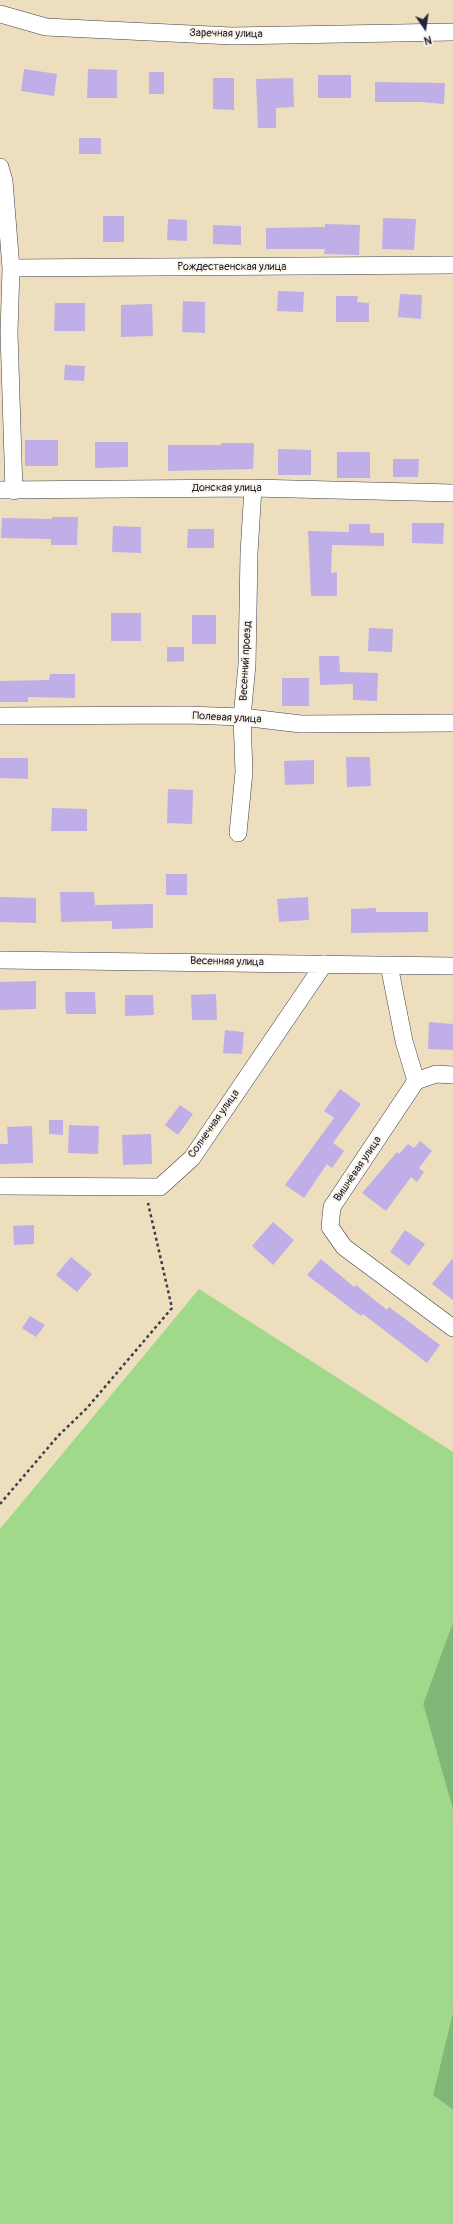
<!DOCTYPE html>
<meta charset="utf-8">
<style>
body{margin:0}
#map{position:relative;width:453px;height:2224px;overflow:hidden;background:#eddfbd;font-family:Pangolin,sans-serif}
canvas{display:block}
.north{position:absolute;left:405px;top:8px;width:40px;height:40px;-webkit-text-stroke:3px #fcf5e5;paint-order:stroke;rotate:167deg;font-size:11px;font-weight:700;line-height:16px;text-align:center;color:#22223b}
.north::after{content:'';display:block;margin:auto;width:14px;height:18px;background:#22223b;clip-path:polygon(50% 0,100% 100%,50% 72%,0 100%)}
</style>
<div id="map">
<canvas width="453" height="2224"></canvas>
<div class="north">N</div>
</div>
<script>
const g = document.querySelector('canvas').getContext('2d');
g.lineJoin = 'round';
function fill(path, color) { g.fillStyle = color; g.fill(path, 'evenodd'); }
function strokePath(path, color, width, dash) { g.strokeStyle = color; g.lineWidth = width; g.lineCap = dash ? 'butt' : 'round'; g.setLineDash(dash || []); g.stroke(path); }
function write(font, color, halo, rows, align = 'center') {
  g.font = font + ' Pangolin,sans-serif'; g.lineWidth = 3.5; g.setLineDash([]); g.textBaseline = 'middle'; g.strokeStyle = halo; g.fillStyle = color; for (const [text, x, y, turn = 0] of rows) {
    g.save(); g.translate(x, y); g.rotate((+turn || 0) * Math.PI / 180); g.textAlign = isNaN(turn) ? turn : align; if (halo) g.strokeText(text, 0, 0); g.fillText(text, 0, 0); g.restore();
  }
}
fill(new Path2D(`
 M 199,1289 L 453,1452 L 453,1622 L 423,1704 L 453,1810 L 453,2012 L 433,2095 L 453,2110 L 453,2224 L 0,2224 L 0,1529 Z`), '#a1d98b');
fill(new Path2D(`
 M 453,1622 L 453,1810 L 423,1704 Z
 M 453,2012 L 453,2110 L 433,2095 Z`), '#80b977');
fill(new Path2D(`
 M 24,69 L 57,74 L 54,96 L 21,91 Z
 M 88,69 L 117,70 L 117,98 L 87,98 Z
 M 149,72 L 164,72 L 164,94 L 149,94 Z
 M 318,75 L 351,75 L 351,98 L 318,98 Z
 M 213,78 L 234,78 L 234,110 L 213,109 Z
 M 293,78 L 294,107 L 276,108 L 276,128 L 258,128 L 256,79 Z
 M 375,82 L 445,83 L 444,104 L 421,102 L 375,102 Z
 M 79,138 L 101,138 L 101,154 L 79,154 Z
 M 103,216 L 124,216 L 124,242 L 103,242 Z
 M 383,218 L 416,219 L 414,250 L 382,249 Z
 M 168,219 L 187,220 L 187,241 L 167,240 Z
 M 325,224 L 360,225 L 359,255 L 324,254 L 325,249 L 266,249 L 266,228 L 325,227 Z
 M 213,225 L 241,226 L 241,245 L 213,244 Z
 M 278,291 L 304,292 L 303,312 L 277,311 Z
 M 400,294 L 422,295 L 421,319 L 398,317 Z
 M 336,296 L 358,296 L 357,302 L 369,303 L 369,322 L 336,322 Z
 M 183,301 L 205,302 L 205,333 L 182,332 Z
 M 55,303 L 85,303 L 85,331 L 54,331 Z
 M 152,304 L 153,336 L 121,337 L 121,305 Z
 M 65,365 L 85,366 L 84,381 L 64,380 Z
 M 25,440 L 58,440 L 58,466 L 25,466 Z
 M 95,442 L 128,442 L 128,467 L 95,468 Z
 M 221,443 L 254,443 L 253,469 L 168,471 L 168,445 L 221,445 Z
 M 278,449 L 311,450 L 311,475 L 278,475 Z
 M 337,452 L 370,452 L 370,478 L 337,478 Z
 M 393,459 L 419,459 L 418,477 L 393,477 Z
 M 52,517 L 78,517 L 77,545 L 51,545 L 51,539 L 1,538 L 2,518 L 52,519 Z
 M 412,523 L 444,523 L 443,544 L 412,543 Z
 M 349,524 L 370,524 L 370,533 L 384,533 L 384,546 L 332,545 L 331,573 L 337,572 L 337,596 L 311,596 L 308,531 L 349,532 Z
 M 113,526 L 141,527 L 141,553 L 112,552 Z
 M 188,529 L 214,529 L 214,548 L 187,548 Z
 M 111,613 L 141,613 L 141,641 L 111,641 Z
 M 192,615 L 216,615 L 216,644 L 192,644 Z
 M 369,628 L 393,629 L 392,652 L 368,651 Z
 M 167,647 L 184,647 L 184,661 L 167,662 Z
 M 319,656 L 339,656 L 340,672 L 378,673 L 377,701 L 353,700 L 353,684 L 320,685 Z
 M 50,674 L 75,674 L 75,698 L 28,697 L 28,702 L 0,702 L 0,681 L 49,680 Z
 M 282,678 L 309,678 L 309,706 L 282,706 Z
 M 346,757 L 370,757 L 371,786 L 347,787 Z
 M 0,758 L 28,758 L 28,779 L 0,778 Z
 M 314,760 L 314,784 L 285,785 L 284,761 Z
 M 168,789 L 193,790 L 192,824 L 167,823 Z
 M 52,808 L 87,809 L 87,831 L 51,831 Z
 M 166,874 L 187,874 L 187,895 L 166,895 Z
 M 60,892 L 94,892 L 95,905 L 153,904 L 153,928 L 112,929 L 112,921 L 61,922 Z
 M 0,897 L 36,898 L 36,923 L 0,922 Z
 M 308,897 L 309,920 L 279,922 L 277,899 Z
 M 376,908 L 376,912 L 428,912 L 428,932 L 351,933 L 351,909 Z
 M 36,981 L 36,1009 L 0,1010 L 0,982 Z
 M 65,992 L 95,992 L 96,1014 L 66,1014 Z
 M 216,994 L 217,1020 L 192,1020 L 191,995 Z
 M 125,995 L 153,995 L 154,1015 L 125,1016 Z
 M 429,1022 L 453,1024 L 453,1050 L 428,1049 Z
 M 225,1030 L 244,1032 L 242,1054 L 223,1053 Z
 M 340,1089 L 361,1104 L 333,1143 L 344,1151 L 332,1168 L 327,1164 L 304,1198 L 285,1185 L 334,1118 L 324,1111 Z
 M 180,1105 L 193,1114 L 178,1135 L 165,1125 Z
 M 49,1120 L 63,1120 L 63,1135 L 49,1134 Z
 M 69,1125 L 99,1126 L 98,1154 L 68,1153 Z
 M 32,1126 L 33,1163 L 0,1164 L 0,1144 L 8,1144 L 7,1127 Z
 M 151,1134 L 152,1164 L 123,1165 L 122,1135 Z
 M 420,1141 L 432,1151 L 419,1168 L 424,1172 L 417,1182 L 411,1177 L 386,1211 L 362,1193 L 397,1152 L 399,1154 L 408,1144 L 414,1148 Z
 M 273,1222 L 294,1240 L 273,1265 L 252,1246 Z
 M 34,1225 L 34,1244 L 14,1245 L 13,1226 Z
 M 405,1230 L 425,1244 L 409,1266 L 390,1252 Z
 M 71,1257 L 92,1274 L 77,1292 L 56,1275 Z
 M 453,1258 L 453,1300 L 432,1284 Z
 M 321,1259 L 354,1287 L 356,1285 L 387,1310 L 389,1307 L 440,1345 L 427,1363 L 363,1314 L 361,1316 L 307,1275 Z
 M 30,1316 L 45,1325 L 36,1337 L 22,1328 Z`), '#bfaee8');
const minor = new Path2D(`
 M 0,14 L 46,27 L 232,36 L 453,32
 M 0,167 L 4,181 L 11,268 L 9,333 L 14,491
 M 11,268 L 453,265
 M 0,490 L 253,488 L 453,493
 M 0,716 L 187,715 L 242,717 L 301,724 L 453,723
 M 238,833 L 244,772 L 242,717 L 247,665 L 249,553 L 253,488
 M 0,960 L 453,966
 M 389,965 L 404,1041 L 416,1081 L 436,1074 L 453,1075
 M 416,1081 L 332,1207 L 330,1227 L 344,1247 L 453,1328
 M 0,1186 L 160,1187 L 192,1158 L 324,964`);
strokePath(minor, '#403e4e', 18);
strokePath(new Path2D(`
 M 0,1504 L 58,1436 L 87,1408 L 172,1308 L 148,1203`), '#403e4e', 2.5, [3, 3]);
strokePath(minor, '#fff', 17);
write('11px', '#22223b', '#fcf5e5', [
 ["Заречная улица",226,34,1],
 ["Рождественская улица",232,267],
 ["Донская улица",227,488],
 ["Весенний проезд",246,661,-87],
 ["Полевая улица",227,718,3],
 ["Весенняя улица",227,962,1],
 ["Солнечная улица",214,1124,-55],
 ["Вишнёвая улица",358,1169,-56]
]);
</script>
